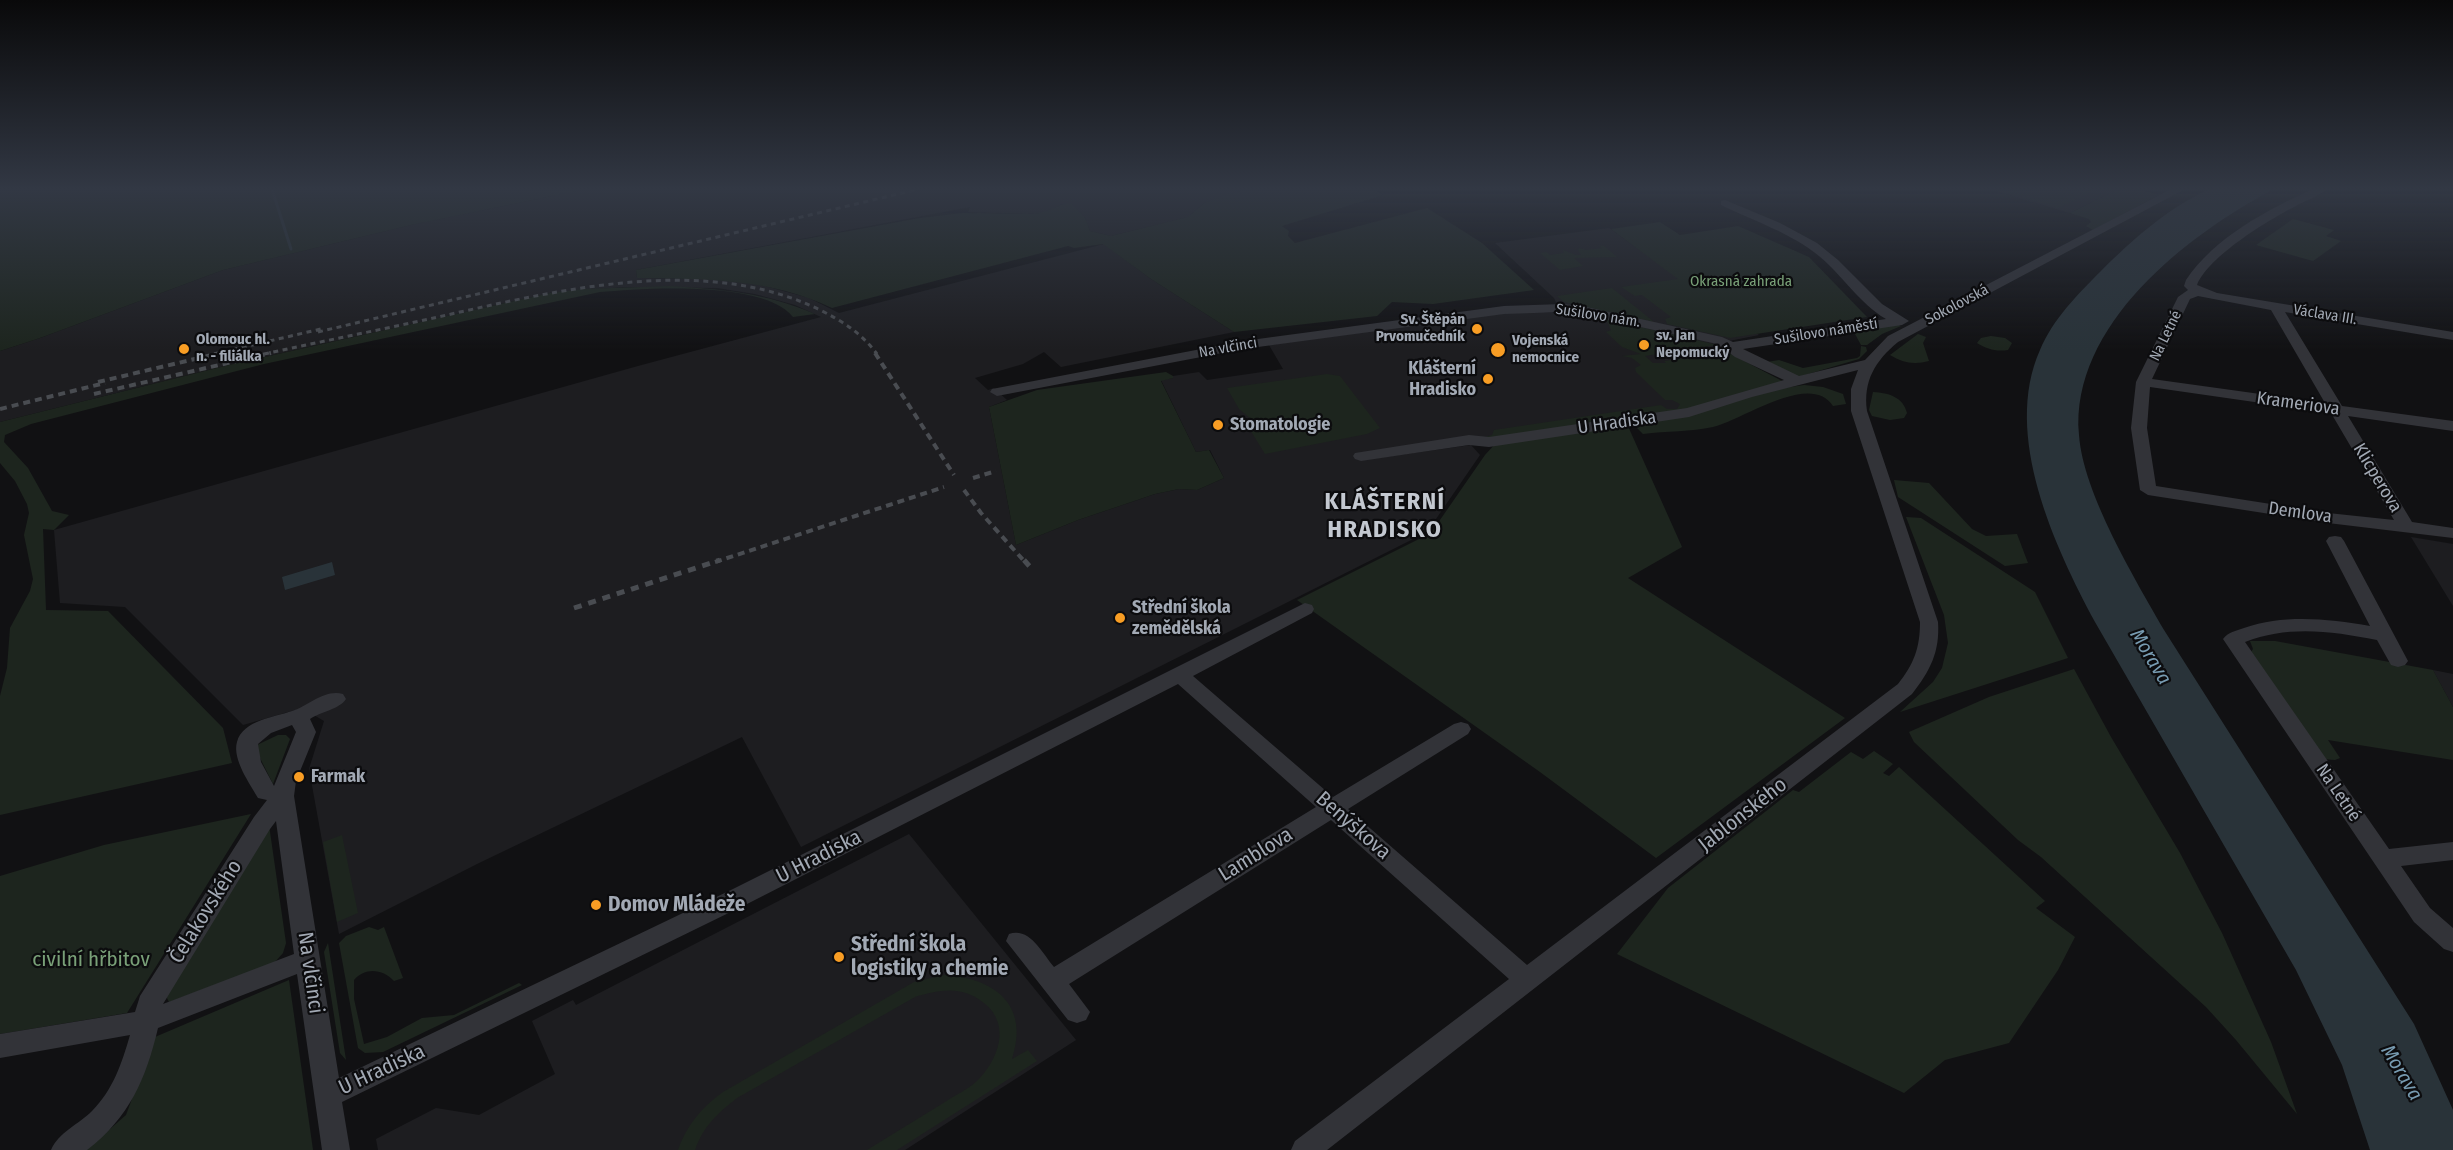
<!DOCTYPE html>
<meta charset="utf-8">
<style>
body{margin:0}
canvas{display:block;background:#111113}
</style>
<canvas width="2453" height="1150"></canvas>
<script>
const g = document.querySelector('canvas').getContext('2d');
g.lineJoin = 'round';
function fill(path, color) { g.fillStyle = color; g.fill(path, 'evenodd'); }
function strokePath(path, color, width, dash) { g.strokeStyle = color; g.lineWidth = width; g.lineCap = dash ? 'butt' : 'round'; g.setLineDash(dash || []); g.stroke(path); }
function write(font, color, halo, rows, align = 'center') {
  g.font = font + ' "Fira Sans Condensed",sans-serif'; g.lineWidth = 4.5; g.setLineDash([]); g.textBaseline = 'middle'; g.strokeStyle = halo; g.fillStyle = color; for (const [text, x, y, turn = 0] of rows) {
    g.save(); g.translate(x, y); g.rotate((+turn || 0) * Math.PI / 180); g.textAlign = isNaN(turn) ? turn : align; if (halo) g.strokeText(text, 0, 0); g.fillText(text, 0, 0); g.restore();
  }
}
fill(new Path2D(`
 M 586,189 L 1254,189 L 1204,203 L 1188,217 L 1111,236 L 1090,231 L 1085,218 L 1062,204 L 1046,213 L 1035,214 L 968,212 L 970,207 L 636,270 L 637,278 L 711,279 L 754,283 L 809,298 L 839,313 L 1104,244 L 1151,279 L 1234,332 L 1061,367 L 1044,352 L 1023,364 L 975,378 L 988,390 L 994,388 L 1007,400 L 989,407 L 1016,545 L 1078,520 L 1155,494 L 1179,489 L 1197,490 L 1224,478 L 1210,450 L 1196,452 L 1161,380 L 1173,378 L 1173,376 L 1199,372 L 1207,380 L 1283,369 L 1269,345 L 1490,315 L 1523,312 L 1561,313 L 1554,298 L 1495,243 L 1609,228 L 1759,335 L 1729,341 L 1690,406 L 1679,410 L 1364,460 L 1471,445 L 1480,455 L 1427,532 L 801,847 L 742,737 L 479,863 L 339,934 L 309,769 L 324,721 L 302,708 L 243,725 L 125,607 L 60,603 L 54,530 L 638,366 L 821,317 L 795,305 L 755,294 L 717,288 L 625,287 L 550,293 L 229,365 L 0,422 L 0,351 L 40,338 L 223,270 L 411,225 Z
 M 1989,189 L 2118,189 L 2070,213 Z
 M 2411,537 L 2453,544 L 2453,606 Z
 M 2433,670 L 2453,674 L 2453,707 Z
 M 909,834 L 1076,1040 L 905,1150 L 378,1150 L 376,1139 L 436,1108 L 479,1115 L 555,1074 L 532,1021 L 573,1000 L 576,1005 Z`), '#1d1d20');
fill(new Path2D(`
 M 0,189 L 586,189 L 411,225 L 223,270 L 40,338 L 0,351 Z
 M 1254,189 L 1373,189 L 1383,195 L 1282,226 L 1289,231 L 1288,236 L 1295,243 L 1427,208 L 1482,243 L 1534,290 L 1433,304 L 1392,302 L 1377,316 L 1234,332 L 1151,279 L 1103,244 L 1074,248 L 1068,246 L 832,308 C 770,278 704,279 637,278 L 636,270 L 920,218 L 962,213 L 1035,214 C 1049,212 1058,204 1071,203 L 1085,218 L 1090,231 L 1111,236 L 1188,217 L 1204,203 L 1230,193 Z
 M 1995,189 L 2097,189 L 2058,208 Z
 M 2118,189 L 2137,189 L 2159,195 L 2093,230 L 2086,226 L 2091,222 L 2089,219 L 2070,213 Z
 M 2293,219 L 2334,230 L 2326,236 L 2341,241 L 2313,261 L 2256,245 Z
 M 1660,222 L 1680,235 L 1738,226 L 1809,257 L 1867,317 L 1730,338 L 1667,324 L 1665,319 L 1671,317 L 1642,295 L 1635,296 L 1621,287 L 1678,279 L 1611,229 Z
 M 1599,245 L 1604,246 L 1617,257 L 1574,258 L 1583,266 L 1560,270 L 1540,253 L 1546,252 L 1550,255 L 1564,253 L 1563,250 L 1576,255 L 1581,255 L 1578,250 L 1579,248 L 1586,250 L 1602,248 Z
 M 669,286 C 720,289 767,293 815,314 L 793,317 C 765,280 644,288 600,292 L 264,364 L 31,424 L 5,435 L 4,442 L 28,468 L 52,511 L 69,515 L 54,530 L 43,529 L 46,610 L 108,611 L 223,728 L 232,763 L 0,815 L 0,696 L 7,668 L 10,628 L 30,591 L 33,579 L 24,535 L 29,513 L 27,504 L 15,481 L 0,463 L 0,422 L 229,365 L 550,293 L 584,289 Z
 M 1612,288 L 1654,322 L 1564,302 L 1557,296 Z
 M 1606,319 L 1717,345 L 1645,356 L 1653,363 L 1666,363 L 1664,361 L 1727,352 L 1784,382 L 1688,410 L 1508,437 L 1485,437 L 1492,435 L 1494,430 L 1661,405 L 1667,409 L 1677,409 L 1680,404 L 1672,400 L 1665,400 L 1636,372 L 1635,368 L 1641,365 L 1632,358 L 1622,356 L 1641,354 L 1622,347 L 1606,332 L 1611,330 Z
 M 1897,324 L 1901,326 L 1882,334 L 1867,345 L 1861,345 L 1855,334 L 1858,331 Z
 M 1918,334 L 1926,337 L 1923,343 L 1929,361 C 1914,365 1903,363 1890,355 Z
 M 1991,336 L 2005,338 L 2012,343 L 2008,350 C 1996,352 1987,349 1977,343 L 1981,338 Z
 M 1861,346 L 1866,347 L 1867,351 L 1859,359 L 1798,377 L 1767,362 L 1779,360 L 1803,368 L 1857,358 L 1860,356 Z
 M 1166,372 L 1173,376 L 1173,378 L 1161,381 L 1196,452 L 1209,450 L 1224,478 L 1197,490 L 1179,489 L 1155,494 L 1078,520 L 1016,545 L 989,407 L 1037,390 Z
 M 1327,374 L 1340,376 L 1380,428 L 1367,434 L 1265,454 L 1249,428 L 1250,418 L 1239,409 L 1227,388 Z
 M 1804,385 L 1823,387 L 1843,394 L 1846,404 L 1833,406 C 1810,371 1743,420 1713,427 C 1691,432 1666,431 1643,434 L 1633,424 L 1764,391 Z
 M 1873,392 C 1889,393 1903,397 1907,413 L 1904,418 L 1890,420 L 1872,416 L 1869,410 Z
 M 1627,424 L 1682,547 L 1628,578 L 1845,718 L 1656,858 L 1540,772 L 1297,600 L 1431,533 L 1485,455 L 1496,443 Z
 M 1894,480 L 1929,483 L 1972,529 L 1986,536 L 2017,534 L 2028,563 L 2005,566 L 1898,497 Z
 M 1906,517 L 1921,518 L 2035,592 L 2068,658 L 1900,712 L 1933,682 L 1942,668 L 1948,643 L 1944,615 Z
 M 2250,641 L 2275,641 L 2433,670 L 2453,707 L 2453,760 L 2328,740 L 2340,758 L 2335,760 L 2322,759 L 2249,655 L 2253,649 Z
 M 2074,669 L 2111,737 L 2180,853 L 2222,933 L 2271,1042 L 2297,1114 L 2236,1040 L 2206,1007 L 2041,857 L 2018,840 L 1914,742 L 1909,732 L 1989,697 Z
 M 278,735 L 286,735 L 290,739 L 273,784 L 257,752 L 257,745 Z
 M 1874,751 L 1893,764 L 1883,773 L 1889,776 L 1899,767 L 2045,901 L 2036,908 L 2075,937 L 2058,970 L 2009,1043 L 1945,1060 L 1904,1093 L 1617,954 L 1668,888 L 1793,790 L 1799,792 L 1851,752 L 1863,759 Z
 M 251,814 L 127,1013 L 0,1034 L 0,876 L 104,845 Z
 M 269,825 L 286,943 L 283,953 L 274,963 L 169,1002 L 166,996 Z
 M 342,835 L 358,913 L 337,922 L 323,842 Z
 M 369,927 L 378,930 L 384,927 L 403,978 L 394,981 C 383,969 365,967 354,980 L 354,999 L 364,1044 L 387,1037 L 422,1018 L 454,1015 L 519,983 L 522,985 L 383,1052 L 365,1053 L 358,1048 L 339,943 L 346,936 Z
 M 328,943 L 346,1060 L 340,1053 L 324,952 Z
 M 944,975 C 995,978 1030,1005 1012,1059 L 1028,1050 L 1037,1061 L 897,1150 L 867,1150 C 893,1134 919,1118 945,1102 C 955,1095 967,1090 976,1082 C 998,1061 1012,1025 984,1003 C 961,985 940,990 915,997 L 737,1098 C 717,1114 704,1125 695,1150 L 678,1150 C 686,1126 702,1107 723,1092 L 914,982 Z
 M 289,980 L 313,1150 L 86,1150 L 126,1115 L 155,1037 Z`), '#1d251e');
fill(new Path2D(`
 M 2209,189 L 2274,189 C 2187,235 2070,325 2079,435 C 2083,493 2135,579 2164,630 L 2414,1024 L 2453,1110 L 2453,1150 L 2370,1150 L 2342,1065 L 2296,970 L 2095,622 C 2055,547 2002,435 2040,350 C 2053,319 2078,294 2101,271 C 2134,238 2167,209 2209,189 Z
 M 332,562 L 335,575 L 285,590 L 282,577 Z`), '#293339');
strokePath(new Path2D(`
 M 272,189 L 291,249`), '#293339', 3);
fill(new Path2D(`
 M 2171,189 L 2185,189 L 1898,342 C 1875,361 1863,381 1867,411 L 1938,622 C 1940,652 1930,671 1912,694 L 1327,1150 L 1291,1150 L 1295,1141 L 1509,979 L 1331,820 L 1069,984 L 1090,1012 L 1086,1020 L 1077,1023 L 1068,1020 L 1006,941 L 1009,934 C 1030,927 1042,953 1054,967 L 1316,807 L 1178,684 L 749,903 L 342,1102 L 350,1150 L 322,1150 L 297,974 L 158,1028 C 146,1079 129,1118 87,1150 L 51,1150 C 58,1133 79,1124 92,1111 C 113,1090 122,1063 130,1035 L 0,1058 L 0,1034 L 135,1012 L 140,996 L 254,817 L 267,800 L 258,798 C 250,784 232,759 237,742 C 243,720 275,717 292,711 C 309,706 324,689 343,694 L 346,699 C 340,709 320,712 310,719 L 316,732 L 296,781 L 294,796 L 339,1078 L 733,889 L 1305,603 L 1312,605 L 1314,609 L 1312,613 L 1193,676 L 1333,797 L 1454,724 L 1461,722 L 1468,724 L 1471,729 L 1468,734 L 1348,809 L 1527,965 L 1898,684 C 1914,664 1920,648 1920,622 L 1851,411 L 1851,389 L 1858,370 L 1752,397 L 1689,417 L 1489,447 L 1469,445 L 1361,461 L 1355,459 L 1353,456 L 1355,453 L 1469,435 L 1489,437 L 1687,408 L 1784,380 L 1735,357 L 1717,344 L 1582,314 L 1563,312 L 1504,314 L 1243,349 L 997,396 L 990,392 L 992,389 L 1243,341 L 1504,306 L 1563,304 L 1582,306 L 1722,337 L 1733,342 L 1886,319 C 1859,303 1843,276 1819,256 C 1791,233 1754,221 1721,205 L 1721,201 L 1725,200 L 1780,223 L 1817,243 L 1838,260 L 1882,304 L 1909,321 L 1902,325 L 1743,349 L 1799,376 L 1865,360 L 1888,336 ZM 292,725 L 296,732 L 274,786 L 261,762 L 258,744 L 271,733 ZM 276,821 L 294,954 L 163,1004 L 270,829 Z
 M 2313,189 L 2327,189 C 2318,197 2304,201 2294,207 C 2268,220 2208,257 2197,285 L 2217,293 L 2453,332 L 2453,340 L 2285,312 L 2342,406 L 2453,421 L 2453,431 L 2348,416 L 2412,522 L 2453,528 L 2453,538 L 2328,523 L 2148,495 L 2140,490 L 2131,428 L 2136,382 L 2178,297 L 2188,290 L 2184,286 L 2186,280 C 2215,237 2267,210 2313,189 ZM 2198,296 L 2271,310 L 2325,403 L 2152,379 L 2190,299 ZM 2150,387 L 2331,413 L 2394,520 L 2328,513 L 2156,486 L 2147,428 Z
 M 2335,536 L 2341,537 L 2344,541 L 2408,661 L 2405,665 L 2398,667 L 2391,665 L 2377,640 C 2332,631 2288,625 2245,642 L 2389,849 L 2453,842 L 2453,860 L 2401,866 L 2430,908 L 2453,928 L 2453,952 L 2444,949 L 2414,922 L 2223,639 C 2228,632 2236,631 2244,628 C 2285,614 2328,619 2370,626 L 2326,541 L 2329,537 Z`), '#323338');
strokePath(new Path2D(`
 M 318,332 L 919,189
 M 214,354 L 325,328
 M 264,354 C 319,342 374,331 429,319 C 551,292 702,252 820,310 C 844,322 861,333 877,354`), '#494c51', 3, [5, 4.5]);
strokePath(new Path2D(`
 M 875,353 L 954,475
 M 98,382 L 220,353
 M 94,394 L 271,353
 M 0,409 L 105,383
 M 973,478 L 996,471
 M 964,490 L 981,513 L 1025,562
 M 715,562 L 944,487`), '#494c51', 4, [7, 5]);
strokePath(new Path2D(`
 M 1024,560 L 1031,568
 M 574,608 L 720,560`), '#494c51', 5, [8, 7]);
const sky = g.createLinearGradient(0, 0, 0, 350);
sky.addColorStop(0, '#09090a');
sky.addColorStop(0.54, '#323844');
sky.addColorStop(1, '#32384400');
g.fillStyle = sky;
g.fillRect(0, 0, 2453, 350);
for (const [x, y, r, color] of [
 [1477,329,6,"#f89d24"],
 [1644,345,6,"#f89d24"],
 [184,349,6,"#f89d24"],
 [1498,350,8,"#f89d24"],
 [1488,379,6,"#f89d24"],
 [1218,425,6,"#f89d24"],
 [1120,618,6,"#f89d24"],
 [299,777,6,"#f89d24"],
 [596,905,6,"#f89d24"],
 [839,957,6,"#f89d24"]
]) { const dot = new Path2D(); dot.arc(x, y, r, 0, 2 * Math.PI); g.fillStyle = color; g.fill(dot); strokePath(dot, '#0c0c0e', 2); }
write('15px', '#79a078', '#0c0c0e', [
 ["Okrasná zahrada",1741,282]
]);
write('15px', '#a2a9b4', '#0c0c0e', [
 ["Sokolovská",1957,305,-28],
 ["Václava III.",2325,315,9],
 ["Sušilovo nám.",1598,316,9],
 ["Sušilovo náměstí",1826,332,-9],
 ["Na Letné",2166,336,-64],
 ["Na vlčinci",1228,348,-10]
]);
write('bold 15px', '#a2a9b4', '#0c0c0e', [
 ["Sv. Štěpán",1465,320,"right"],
 ["Prvomučedník",1465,337,"right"],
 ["sv. Jan",1656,336],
 ["Nepomucký",1656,353],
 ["Olomouc hl.",196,340],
 ["n. - filiálka",196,357],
 ["Vojenská",1512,341],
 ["nemocnice",1512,358]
], 'left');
write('bold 18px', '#a2a9b4', '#0c0c0e', [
 ["Klášterní",1476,369,"right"],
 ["Hradisko",1476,390,"right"],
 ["Stomatologie",1230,425],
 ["Střední škola",1132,608],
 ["zemědělská",1132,629],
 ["Farmak",311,777]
], 'left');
write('18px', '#a2a9b4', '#0c0c0e', [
 ["Krameriova",2298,404,8],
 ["U Hradiska",1617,423,-8],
 ["Klicperova",2377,478,59],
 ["Demlova",2300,513,8],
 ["Na Letné",2338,793,56]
]);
write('italic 20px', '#779bb1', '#0c0c0e', [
 ["Morava",2150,657,59],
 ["Morava",2401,1073,59]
]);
write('21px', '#a2a9b4', '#0c0c0e', [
 ["Jablonského",1743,815,-38],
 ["Benýškova",1353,826,41],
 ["Lamblova",1256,855,-32],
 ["U Hradiska",819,857,-27],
 ["Čelakovského",206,912,-58],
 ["Na vlčinci",310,973,82],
 ["U Hradiska",382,1070,-25]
]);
write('bold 21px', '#a2a9b4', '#0c0c0e', [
 ["Domov Mládeže",608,905],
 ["Střední škola",851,945],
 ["logistiky a chemie",851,969]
], 'left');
write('21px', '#79a078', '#0c0c0e', [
 ["civilní hřbitov",91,960]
]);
g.letterSpacing = '1.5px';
write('bold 24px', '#c3c8d0', '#0c0c0e', [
 ["KLÁŠTERNÍ",1385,502],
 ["HRADISKO",1385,530]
]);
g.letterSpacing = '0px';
</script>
